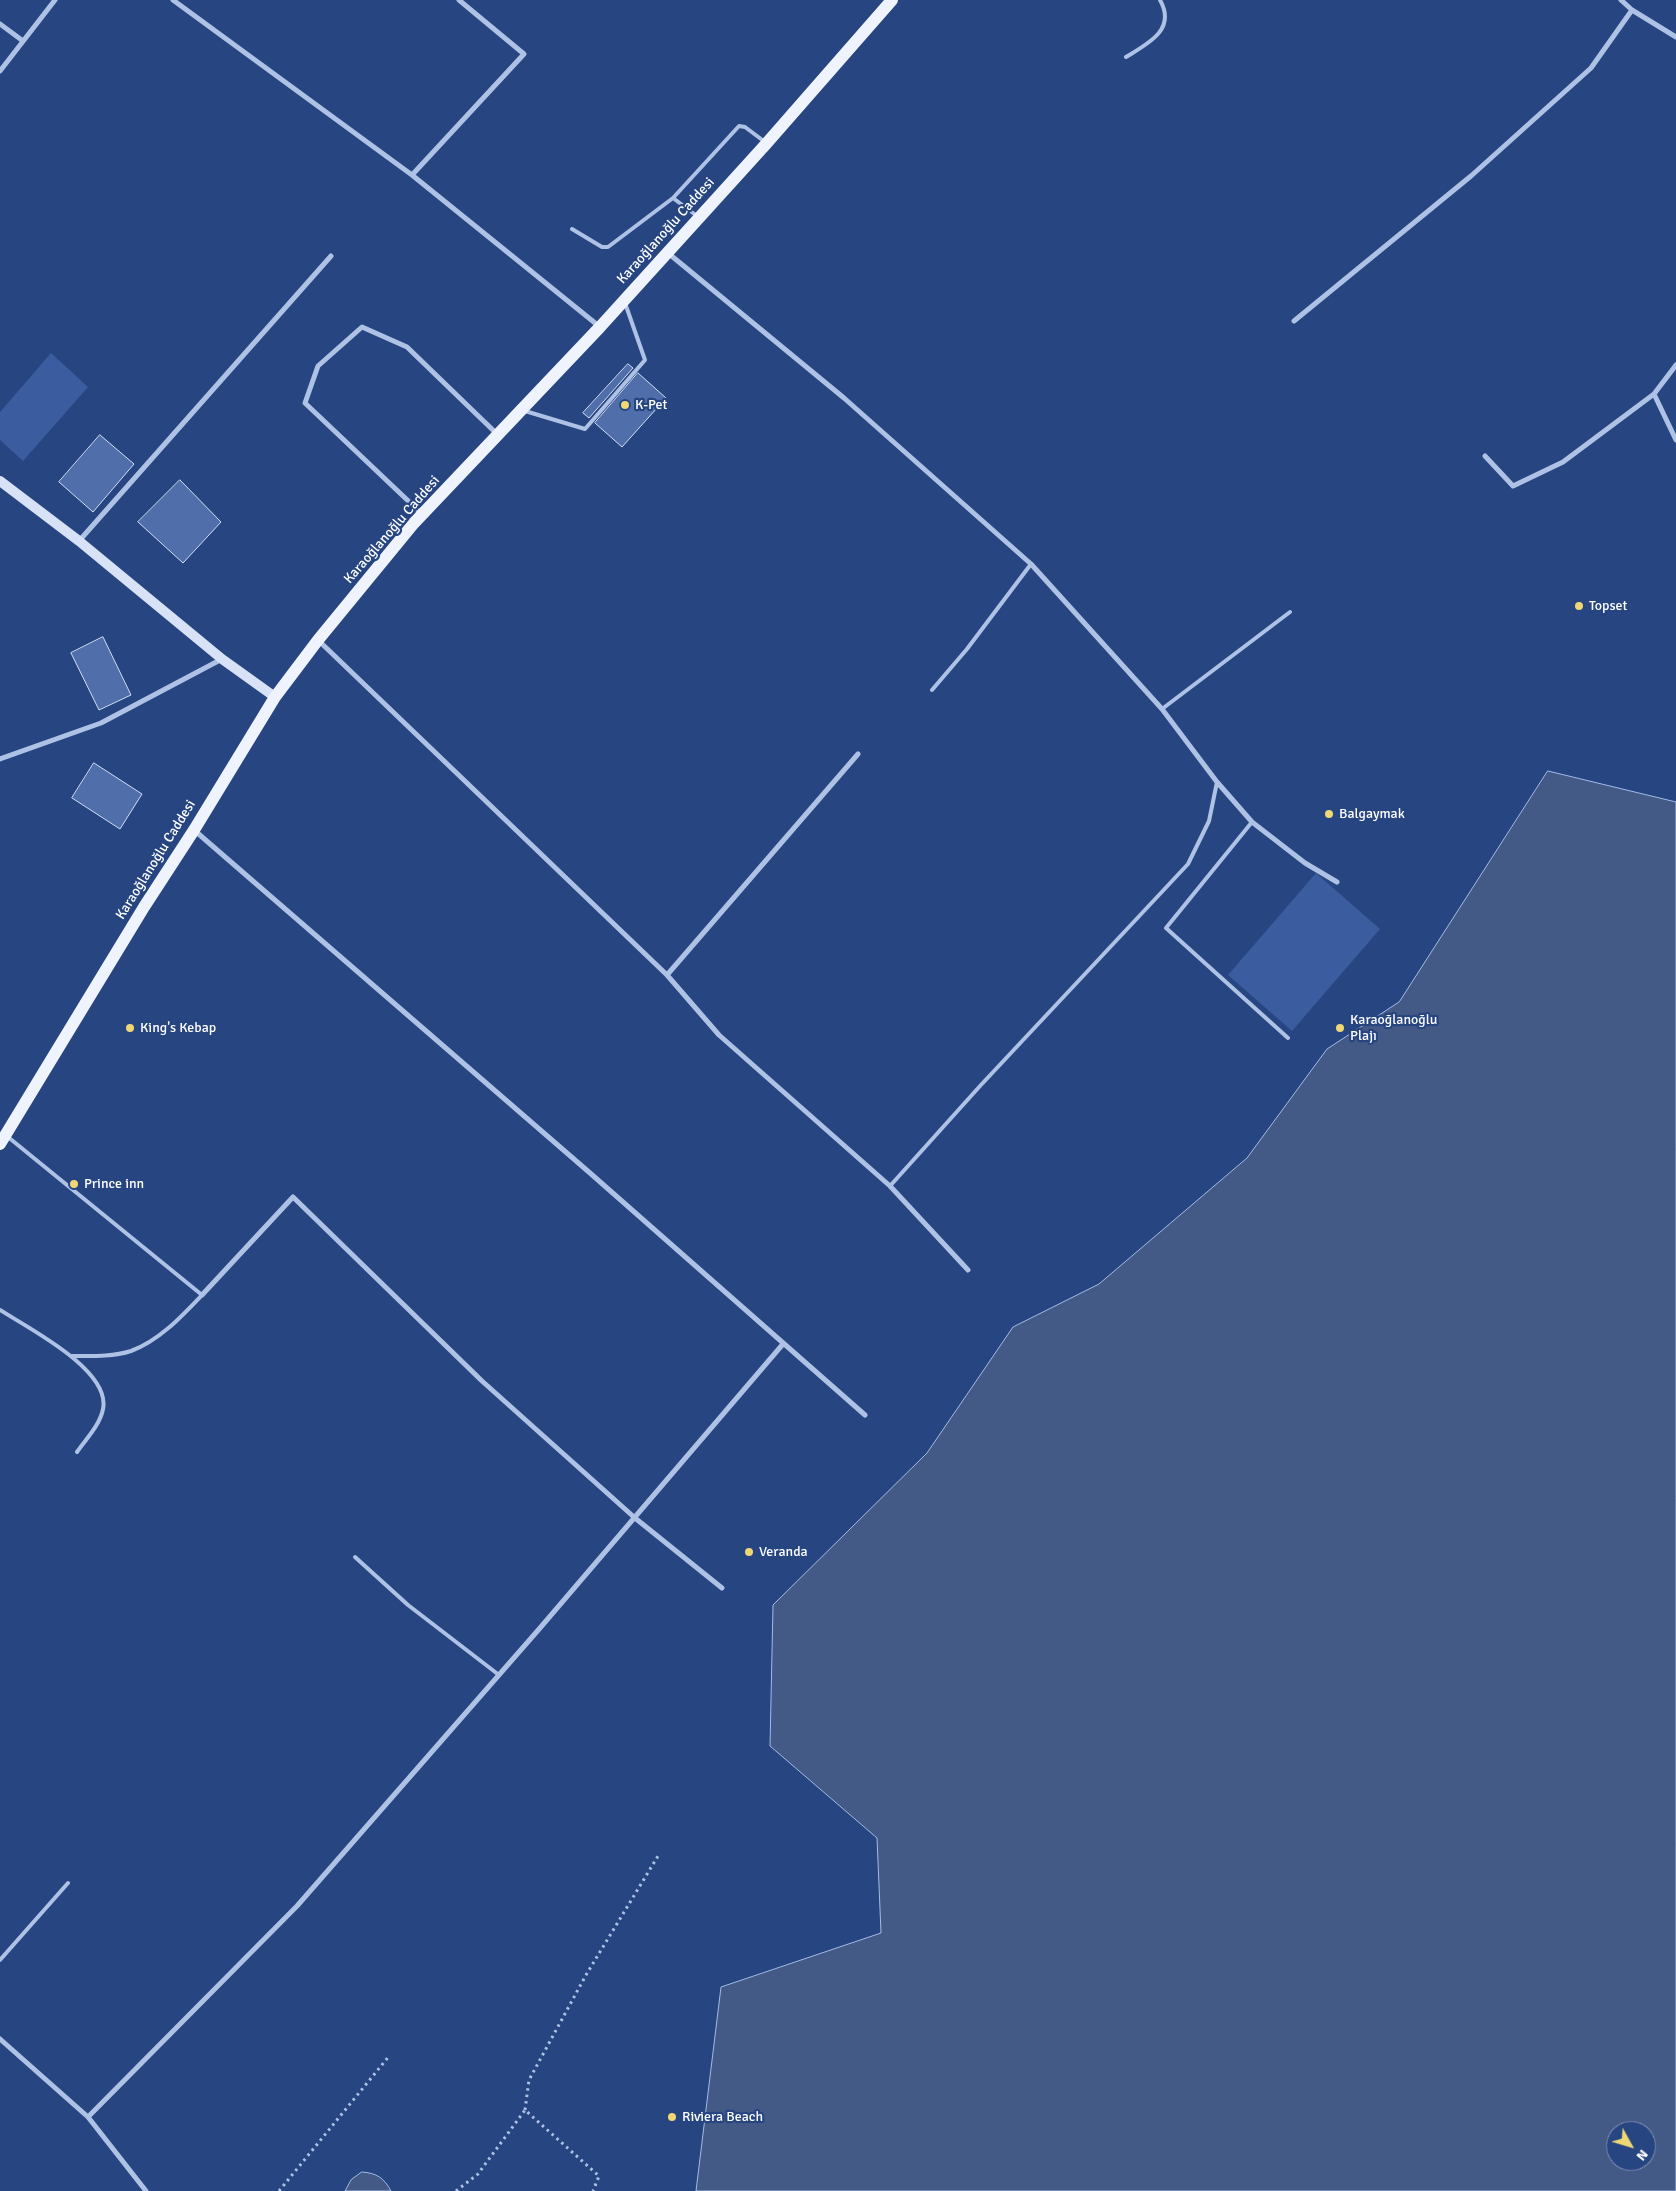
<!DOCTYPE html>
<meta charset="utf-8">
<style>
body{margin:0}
#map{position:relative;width:1676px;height:2191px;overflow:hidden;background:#264581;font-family:Signika,sans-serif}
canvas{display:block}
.north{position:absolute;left:1606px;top:2121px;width:50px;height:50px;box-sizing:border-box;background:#264581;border:1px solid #7d8fb3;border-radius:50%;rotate:129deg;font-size:14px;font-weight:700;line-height:20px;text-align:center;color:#fff}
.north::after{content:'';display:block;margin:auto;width:18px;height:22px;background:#efd874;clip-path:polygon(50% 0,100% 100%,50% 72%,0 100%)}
</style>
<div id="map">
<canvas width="1676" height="2191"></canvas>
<div class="north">N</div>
</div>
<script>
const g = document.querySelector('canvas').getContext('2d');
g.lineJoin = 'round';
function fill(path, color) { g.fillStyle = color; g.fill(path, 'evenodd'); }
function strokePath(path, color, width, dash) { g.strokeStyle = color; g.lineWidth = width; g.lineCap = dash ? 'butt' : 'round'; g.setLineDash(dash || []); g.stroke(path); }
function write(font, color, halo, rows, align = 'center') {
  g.font = font + ' Signika,sans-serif'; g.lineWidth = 4.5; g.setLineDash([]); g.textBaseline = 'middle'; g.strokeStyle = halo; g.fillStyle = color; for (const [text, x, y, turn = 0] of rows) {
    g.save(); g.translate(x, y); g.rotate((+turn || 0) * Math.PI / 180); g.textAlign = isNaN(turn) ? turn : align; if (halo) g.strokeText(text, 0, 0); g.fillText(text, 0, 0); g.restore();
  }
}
fill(new Path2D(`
 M 51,353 L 88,387 L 23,461 L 0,440 L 0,412 Z
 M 1316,873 L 1380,929 L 1292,1031 L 1228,975 Z`), '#3b5d9f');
const water = new Path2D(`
 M 1548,771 L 1676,802 L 1676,2191 L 696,2191 L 721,1987 L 881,1933 L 877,1838 L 770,1746 L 773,1605 L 927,1453 L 1013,1327 L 1099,1284 L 1247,1158 L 1327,1049 L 1399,1002 ZM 1616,2131 L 1646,2131 L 1646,2161 L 1616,2161 Z
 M 362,2172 C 377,2173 384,2178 391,2191 L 345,2191 L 351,2180 Z`);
fill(water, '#445a86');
strokePath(water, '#a3bbe7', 1);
const building = new Path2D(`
 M 628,364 L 633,368 L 589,418 L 583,413 Z
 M 638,373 L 666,398 L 622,447 L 595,423 Z
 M 100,435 L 134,464 L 93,512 L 59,482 Z
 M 180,480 L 221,522 L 183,563 L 138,522 Z
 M 103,637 L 131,695 L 99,710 L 71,653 Z
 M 94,763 L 142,794 L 120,829 L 72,798 Z`);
fill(building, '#4f6eaa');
strokePath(building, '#d2def5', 1);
strokePath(new Path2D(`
 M 525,2110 L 529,2080 L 586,1975 L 658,1856
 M 279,2191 L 390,2055
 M 456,2191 L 478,2174 L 525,2110 L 599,2176 L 593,2191`), '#aec2e6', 3, [2.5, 4]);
strokePath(new Path2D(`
 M 1126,57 C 1147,44 1177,30 1160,0
 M 673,198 L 697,216
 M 572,229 L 602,247 L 608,247 L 673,198 L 739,126 L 745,127 L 765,142
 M 525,411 L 585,429 L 645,360 L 625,303
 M 932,690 L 967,649 L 1031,564
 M 1162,709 L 1290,612
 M 1252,822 L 1166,928 L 1288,1038
 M 8,1137 L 202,1295 C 182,1316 159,1341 131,1351 C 112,1357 91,1356 72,1356
 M 890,1186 L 980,1086 L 1188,864 L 1209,821 L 1217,782
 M 0,1310 C 28,1328 111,1370 103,1409 C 100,1425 86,1439 77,1452
 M 355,1557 L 408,1605 L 499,1675
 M 0,1960 L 68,1883`), '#aec2e6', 4);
strokePath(new Path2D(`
 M 173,0 L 412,175 L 600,327
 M 1621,0 L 1632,10 L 1676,37
 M 0,24 L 23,41
 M 0,71 L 55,0
 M 412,175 L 524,54 L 459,0
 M 668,253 L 844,398 L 1031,564 L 1162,709 L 1217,782 L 1252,822 L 1305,863 L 1337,882
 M 1294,321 L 1471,176 L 1591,68 L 1632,10
 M 1654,394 L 1676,440
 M 1485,456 L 1513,486 L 1563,462 L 1654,394 L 1676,365
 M 422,514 L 305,403 L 318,366 L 362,327 L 407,347 L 498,435
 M 79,541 L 331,256
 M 318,640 L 667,975 L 719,1035 L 890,1186 L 968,1270
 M 0,759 L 101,723 L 222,659
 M 194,830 L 590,1173 L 865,1415
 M 667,975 L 858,754
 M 202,1295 L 293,1197 L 482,1381 L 635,1518 L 722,1588
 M 0,2039 L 88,2117 L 146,2191
 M 88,2117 L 297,1906 L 540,1628 L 783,1344`), '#aec2e6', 5);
strokePath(new Path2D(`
 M 0,481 L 79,541 L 222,659 L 275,697`), '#d8e2f6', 10);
strokePath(new Path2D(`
 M 0,1144 L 144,907 L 194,830 L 275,697 L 318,640 L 414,523 L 600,327 L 766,144 L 892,0`), '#eff3fd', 12);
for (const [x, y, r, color] of [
 [625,405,5,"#efd874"],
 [1579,606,5,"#efd874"],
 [1329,814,5,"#efd874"],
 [130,1028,5,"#efd874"],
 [1340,1028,5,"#efd874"],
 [74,1184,5,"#efd874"],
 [749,1552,5,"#efd874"],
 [672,2117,5,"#efd874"]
]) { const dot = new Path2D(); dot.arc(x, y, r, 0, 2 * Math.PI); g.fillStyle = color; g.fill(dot); strokePath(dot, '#264581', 2); }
write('14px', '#fff', '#264581', [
 ["Karaoğlanoğlu Caddesi",666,231,-48],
 ["Karaoğlanoğlu Caddesi",392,530,-49],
 ["Karaoğlanoğlu Caddesi",156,860,-58]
]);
write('14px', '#fff', '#264581', [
 ["K-Pet",635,405],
 ["Topset",1589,606],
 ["Balgaymak",1339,814],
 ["Karaoğlanoğlu",1350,1020],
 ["Plajı",1350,1036],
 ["King's Kebap",140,1028],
 ["Prince inn",84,1184],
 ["Veranda",759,1552],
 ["Riviera Beach",682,2117]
], 'left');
</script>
